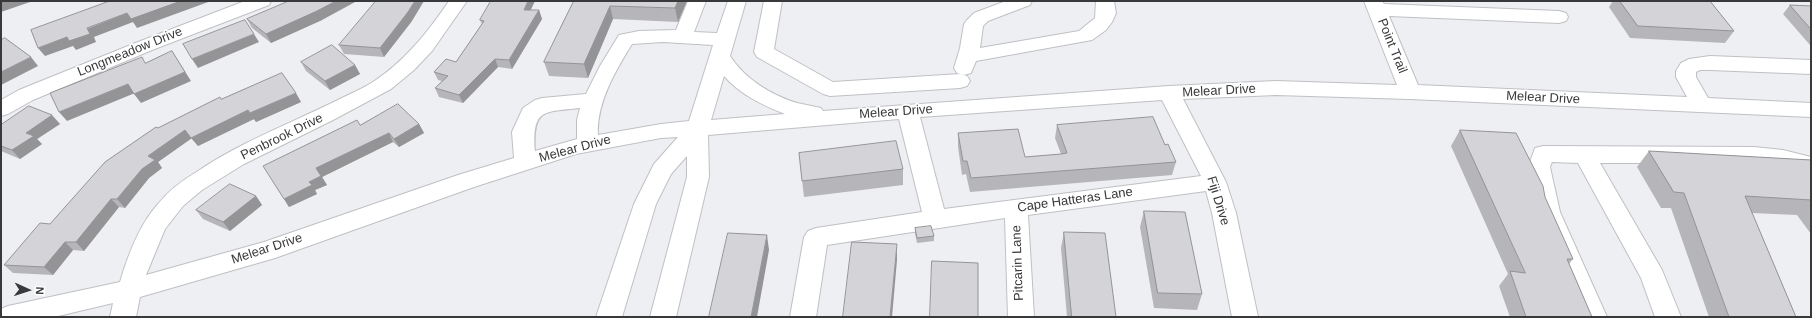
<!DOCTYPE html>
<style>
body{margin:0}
#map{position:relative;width:1812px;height:318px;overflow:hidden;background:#eeeff3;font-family:Helvetica,sans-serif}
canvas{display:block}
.frame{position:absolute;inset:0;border:2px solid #38393a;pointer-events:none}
.north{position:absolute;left:8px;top:270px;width:40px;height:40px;-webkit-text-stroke:3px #fff;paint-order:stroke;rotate:93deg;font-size:11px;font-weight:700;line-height:16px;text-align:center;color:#38393a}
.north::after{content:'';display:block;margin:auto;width:14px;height:18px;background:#38393a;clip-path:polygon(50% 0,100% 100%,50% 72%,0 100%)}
</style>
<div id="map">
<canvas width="1812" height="318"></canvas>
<div class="frame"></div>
<div class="north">N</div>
</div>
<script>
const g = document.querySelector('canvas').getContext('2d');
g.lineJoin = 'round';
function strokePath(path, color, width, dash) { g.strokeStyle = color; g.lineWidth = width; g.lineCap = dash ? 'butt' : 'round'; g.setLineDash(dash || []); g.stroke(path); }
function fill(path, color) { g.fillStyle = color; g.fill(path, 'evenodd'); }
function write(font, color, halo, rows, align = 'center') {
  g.font = font + ' Helvetica,sans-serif'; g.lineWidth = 3.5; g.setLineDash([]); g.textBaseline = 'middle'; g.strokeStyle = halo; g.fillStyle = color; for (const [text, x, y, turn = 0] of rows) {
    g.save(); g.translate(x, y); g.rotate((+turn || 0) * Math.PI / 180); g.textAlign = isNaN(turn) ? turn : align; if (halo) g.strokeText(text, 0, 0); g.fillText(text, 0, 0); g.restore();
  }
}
const minor = new Path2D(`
 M 245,1 L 271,1 L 269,5 L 152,50 L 33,100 L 8,114 L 1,116 L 1,100 L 19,90 L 138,42 Z
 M 449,1 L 467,1 L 432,51 L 414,70 L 391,89 L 333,120 L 244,164 L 202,190 L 183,206 L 165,229 L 146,275 L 264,242 L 458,175 L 514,158 L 512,132 L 523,108 L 535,100 L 542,98 L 586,94 L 600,66 L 619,35 L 639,31 L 676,30 L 688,1 L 706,1 L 694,32 L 717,33 L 728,1 L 746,1 L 730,56 C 745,79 771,95 797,103 C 805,105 813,106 821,108 L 823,111 L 1169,86 L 1276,81 L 1397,85 L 1364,1 L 1382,1 L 1384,4 L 1559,11 L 1566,13 L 1568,17 L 1566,21 L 1559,23 L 1389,16 L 1418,85 L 1687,97 L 1676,77 L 1676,71 L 1681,63 L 1689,59 L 1710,56 L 1811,60 L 1811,74 L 1710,70 L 1700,70 L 1696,72 L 1696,77 L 1708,98 L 1811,103 L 1811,117 L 1410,99 L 1276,95 L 1183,99 L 1226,182 L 1236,213 L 1258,317 L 1232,317 L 1212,213 L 1206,191 L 1028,215 L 1034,317 L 1008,317 L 1005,218 L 827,245 L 816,317 L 790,317 L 804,237 L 808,231 L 816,228 L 922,212 L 899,119 L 708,135 L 709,177 L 676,317 L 650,317 L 687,177 L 687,156 L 671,174 L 656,204 L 622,317 L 596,317 L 634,204 L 654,164 L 678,137 L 661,138 L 576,154 L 474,187 L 275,258 L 140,297 L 136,317 L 110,317 L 113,303 L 54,317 L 1,317 L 1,309 L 8,306 L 120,282 C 128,255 139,225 158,204 C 169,190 183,180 198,171 C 241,142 291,123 338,100 C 349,94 362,89 373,82 C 405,61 428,32 449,1 ZM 663,42 L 713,45 L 689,121 L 661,124 L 598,135 C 596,103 616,70 632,44 ZM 724,76 C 741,95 762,105 785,114 L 711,120 ZM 1162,100 L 1201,176 L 944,209 L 920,117 ZM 580,108 L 577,120 L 577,139 L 535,151 C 532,109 543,112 580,108 Z
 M 764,1 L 782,1 L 774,49 L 833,82 L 960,74 L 967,76 L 970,81 L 967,86 L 960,88 L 830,96 L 823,94 L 757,57 L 754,52 Z
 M 1006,1 L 1032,1 L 1030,5 L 988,21 L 983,26 L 980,48 L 1079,31 L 1095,18 L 1096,1 L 1114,1 L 1116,13 L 1112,22 L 1106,30 L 1092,40 L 976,61 L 971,73 L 964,75 L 957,73 L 954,68 L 960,48 L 964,24 L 967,20 L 974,13 Z
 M 1543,146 L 1754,147 L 1783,150 L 1811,157 L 1811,173 L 1783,165 L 1754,163 L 1600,163 L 1662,270 L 1681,317 L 1655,317 L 1641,278 L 1578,163 L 1552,162 L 1550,167 L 1560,212 L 1607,317 L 1581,317 L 1536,212 L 1528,167 L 1535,148 Z`);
strokePath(minor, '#bfc0c3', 2);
fill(minor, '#fff');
fill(new Path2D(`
 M 574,1 L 687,1 L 678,22 L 613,19 L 588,78 L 549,76 L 544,62 Z
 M 1613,1 L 1710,1 L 1734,31 L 1725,43 L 1630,38 L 1609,7 Z
 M 1790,5 L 1811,6 L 1811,46 L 1810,45 L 1783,14 Z
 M 531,10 L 539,10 L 542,19 L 512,69 L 498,67 L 463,103 L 439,97 L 435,88 L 442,81 L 438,80 L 434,72 L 456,62 L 482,24 L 480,20 Z
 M 247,19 L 322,20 L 271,43 L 252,28 Z
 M 412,21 L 384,57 L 344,54 L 339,45 Z
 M 301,62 L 355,65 L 360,74 L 330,90 L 306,71 Z
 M 221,99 L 301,102 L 256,122 L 254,119 L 198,146 L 192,138 L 158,162 L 162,168 L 149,178 L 125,208 L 119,207 L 84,251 L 73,250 L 53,275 L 13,273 L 4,265 L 158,128 Z
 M 60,124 L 37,139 L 42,144 L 20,159 L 1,151 L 1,125 Z
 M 419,124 L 424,133 L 399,147 L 393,142 L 322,177 L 327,185 L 315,190 L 317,194 L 289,207 L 284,199 L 360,125 Z
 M 1057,125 L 1165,145 L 1176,162 L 1172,175 L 970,192 L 966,174 L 962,175 L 958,147 L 958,133 L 1025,157 L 1061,154 L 1055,138 Z
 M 1460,130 L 1573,259 L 1569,264 L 1592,317 L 1510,317 L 1499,286 L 1508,274 L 1451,146 Z
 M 1649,151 L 1811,160 L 1811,234 L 1797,215 L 1752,213 L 1796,317 L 1709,317 L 1671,208 L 1661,208 L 1637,167 Z
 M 799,153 L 903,169 L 903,185 L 804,197 Z
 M 256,196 L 262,205 L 230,231 L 203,219 L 196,210 Z
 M 1144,211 L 1202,294 L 1197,310 L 1154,308 L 1140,227 Z
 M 915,228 L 934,236 L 934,241 L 917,243 L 915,233 Z
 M 1064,232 L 1116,317 L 1067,317 L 1061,248 Z`), '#b6b6ba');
fill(new Path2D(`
 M 1,1 L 33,1 L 1,12 Z
 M 181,1 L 211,1 L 137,28 L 133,22 L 94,37 L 96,42 L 76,50 L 73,46 L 45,56 L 38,48 L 127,13 Z
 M 336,1 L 357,1 L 322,20 L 271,43 L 266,34 Z
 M 415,1 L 424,1 L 412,21 L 384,57 L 380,48 Z
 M 528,1 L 535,1 L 527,18 L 524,10 Z
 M 678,1 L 687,1 L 678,22 L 675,8 Z
 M 610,6 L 613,19 L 588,78 L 584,64 Z
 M 539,10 L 542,19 L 512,69 L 509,60 Z
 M 254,34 L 259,42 L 198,68 L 192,59 Z
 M 172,51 L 191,81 L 141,103 L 134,94 Z
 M 31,57 L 38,66 L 1,85 L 1,72 Z
 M 495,59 L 498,67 L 463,103 L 459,95 Z
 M 355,65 L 360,74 L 330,90 L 325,81 Z
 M 128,84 L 135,93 L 67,121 L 59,112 Z
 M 296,93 L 301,102 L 256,122 L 250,113 Z
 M 248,110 L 254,119 L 198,146 L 191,138 Z
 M 52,115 L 60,124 L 37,139 L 42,144 L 20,159 L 12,150 L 26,133 Z
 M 419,124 L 424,133 L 399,147 L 394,139 Z
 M 185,130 L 192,138 L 158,162 L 162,168 L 149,178 L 125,208 L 117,199 L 142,169 L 148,156 Z
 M 389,133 L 393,142 L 322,177 L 327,185 L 315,190 L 317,194 L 289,207 L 284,199 L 309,182 L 316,168 Z
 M 256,196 L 262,205 L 230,231 L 223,222 Z
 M 111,199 L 119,207 L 84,251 L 76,242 Z
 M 767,235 L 769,250 L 757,317 L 751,317 Z
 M 65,242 L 73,250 L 53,275 L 44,267 Z
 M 897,244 L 897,260 L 892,317 L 890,317 Z`), '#949497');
const building = new Path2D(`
 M 110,1 L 181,1 L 131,19 L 127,13 L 87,28 L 90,34 L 69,41 L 67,37 L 38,48 L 31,30 Z
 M 289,1 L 336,1 L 317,11 L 266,34 L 247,19 Z
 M 376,1 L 415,1 L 408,12 L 380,48 L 339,45 Z
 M 491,1 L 528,1 L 524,10 L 539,10 L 509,60 L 495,59 L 459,95 L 435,88 L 448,76 L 434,72 L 446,59 L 456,62 L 484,21 L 480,20 Z
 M 574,1 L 678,1 L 675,8 L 610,6 L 584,64 L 544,62 Z
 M 1620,1 L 1710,1 L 1734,31 L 1638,26 Z
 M 1790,5 L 1811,6 L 1811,29 Z
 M 245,20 L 254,34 L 192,59 L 183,44 Z
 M 5,38 L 31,57 L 1,72 L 1,40 Z
 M 332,45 L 355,65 L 325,81 L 301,62 Z
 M 172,51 L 185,72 L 134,94 L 128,84 L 59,112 L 50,93 L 142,57 L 145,63 Z
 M 282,73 L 296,93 L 250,113 L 248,110 L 191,138 L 185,130 L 148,156 L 155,160 L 142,169 L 117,199 L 111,199 L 76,242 L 65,242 L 44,267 L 4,265 L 40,223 L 50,224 L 105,162 L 156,127 L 158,128 L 220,97 L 221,99 Z
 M 398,104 L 419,124 L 394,139 L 389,133 L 316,168 L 321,176 L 309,182 L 312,185 L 284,199 L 263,166 L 357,120 L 360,125 Z
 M 29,106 L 52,115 L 26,133 L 34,136 L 12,150 L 1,146 L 1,125 Z
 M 1153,117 L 1165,145 L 1168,144 L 1176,162 L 971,178 L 967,161 L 963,161 L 958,133 L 1018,129 L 1025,157 L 1061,154 L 1067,153 L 1057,125 Z
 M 1460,130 L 1516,133 L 1543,186 L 1545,197 L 1573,259 L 1567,259 L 1592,317 L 1526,317 L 1510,271 L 1525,273 Z
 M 896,141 L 903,169 L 802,181 L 799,153 Z
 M 1649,151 L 1811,160 L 1811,200 L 1745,196 L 1796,317 L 1729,317 L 1684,193 L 1674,192 Z
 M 230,184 L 256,196 L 223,222 L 196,210 Z
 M 1144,211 L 1185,212 L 1202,294 L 1158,293 Z
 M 931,226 L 934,236 L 917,238 L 915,228 Z
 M 1064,232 L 1105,233 L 1116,317 L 1072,317 Z
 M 728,233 L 767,235 L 751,317 L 709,317 Z
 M 852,242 L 897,244 L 890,317 L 843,317 Z
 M 932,261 L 978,263 L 978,317 L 930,317 Z`);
fill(building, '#d4d4d8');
strokePath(building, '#949497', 1);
write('13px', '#38393a', '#fff', [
 ["Point Trail",1392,46,68],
 ["Longmeadow Drive",130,52,-22],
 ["Melear Drive",1219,91,-3],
 ["Melear Drive",1543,98,3],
 ["Melear Drive",896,112,-4],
 ["Penbrook Drive",282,137,-26],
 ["Melear Drive",575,149,-15],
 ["Cape Hatteras Lane",1075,200,-8],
 ["Fiji Drive",1218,201,73],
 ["Melear Drive",267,249,-18],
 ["Pitcarin Lane",1018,263,-92]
]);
</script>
